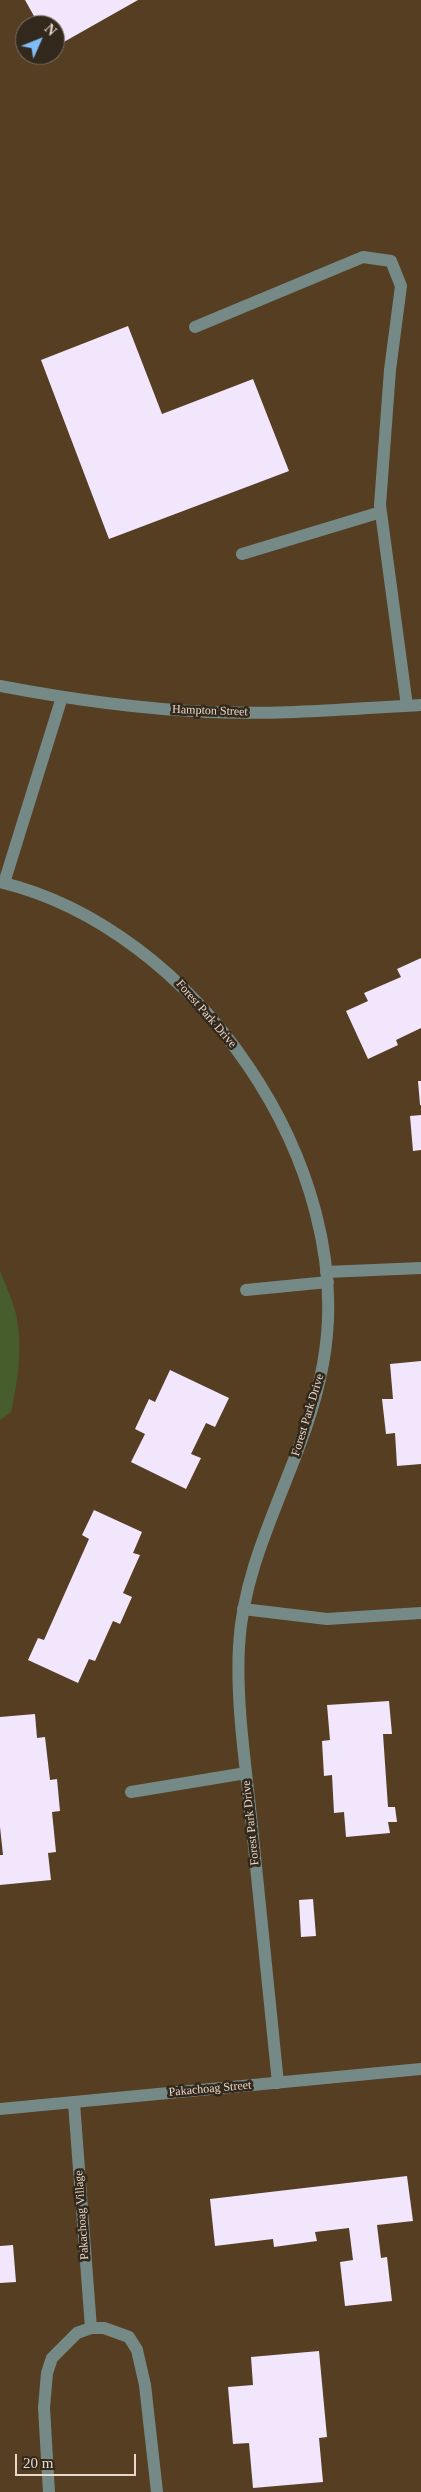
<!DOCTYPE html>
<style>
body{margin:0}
#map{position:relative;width:421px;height:2492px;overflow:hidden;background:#563e23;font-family:Georgia,serif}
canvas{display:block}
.north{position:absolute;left:15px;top:15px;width:50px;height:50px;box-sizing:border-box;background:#33281c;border:1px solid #7b6f62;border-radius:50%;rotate:46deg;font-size:14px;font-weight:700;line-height:20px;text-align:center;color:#e8d9ca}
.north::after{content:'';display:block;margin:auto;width:18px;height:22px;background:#7ebdf9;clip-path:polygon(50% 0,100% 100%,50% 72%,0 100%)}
.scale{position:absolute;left:15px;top:2454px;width:121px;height:22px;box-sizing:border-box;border:2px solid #e8d9ca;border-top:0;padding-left:6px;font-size:15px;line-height:18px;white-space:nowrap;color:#e8d9ca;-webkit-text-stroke:4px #33281c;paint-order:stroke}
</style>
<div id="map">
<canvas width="421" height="2492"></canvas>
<div class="north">N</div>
<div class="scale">20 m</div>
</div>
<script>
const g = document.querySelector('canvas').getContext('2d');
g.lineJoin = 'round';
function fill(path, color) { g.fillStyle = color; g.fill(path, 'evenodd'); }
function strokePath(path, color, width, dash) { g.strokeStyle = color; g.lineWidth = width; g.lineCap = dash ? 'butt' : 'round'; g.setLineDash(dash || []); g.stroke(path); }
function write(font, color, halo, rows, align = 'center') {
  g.font = font + ' Georgia,serif'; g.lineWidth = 5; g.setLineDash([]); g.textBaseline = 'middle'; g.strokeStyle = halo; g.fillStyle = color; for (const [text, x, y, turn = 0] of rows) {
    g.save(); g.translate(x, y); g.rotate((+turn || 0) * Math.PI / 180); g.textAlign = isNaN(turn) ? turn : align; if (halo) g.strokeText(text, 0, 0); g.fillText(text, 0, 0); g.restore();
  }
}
fill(new Path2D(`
 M 0,1271 C 5,1283 10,1295 14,1307 C 24,1340 18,1380 11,1412 L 0,1420 Z`), '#485d2c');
fill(new Path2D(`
 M 25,0 L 138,0 L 55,47 L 55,25 L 39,25 Z
 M 128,326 L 162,414 L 253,379 L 289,471 L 109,539 L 41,360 Z
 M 421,958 L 421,1028 L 396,1040 L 398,1045 L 368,1059 L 346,1011 L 368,1001 L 364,993 L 401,977 L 397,969 Z
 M 418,1081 L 421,1081 L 421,1105 L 420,1105 Z
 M 421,1115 L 421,1150 L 413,1151 L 410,1116 Z
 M 421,1361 L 421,1464 L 397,1466 L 395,1433 L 386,1434 L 382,1399 L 393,1399 L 390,1364 Z
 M 170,1370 L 229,1398 L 215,1427 L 206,1423 L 191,1454 L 201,1458 L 186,1489 L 131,1462 L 145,1434 L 135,1429 L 149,1399 L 155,1402 Z
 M 94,1510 L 142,1532 L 133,1553 L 140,1555 L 123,1593 L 132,1597 L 120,1624 L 113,1621 L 95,1661 L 89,1659 L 78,1683 L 28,1660 L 38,1638 L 44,1640 L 89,1539 L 82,1535 Z
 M 389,1701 L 392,1734 L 383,1734 L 388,1807 L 395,1807 L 397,1822 L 388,1822 L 390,1833 L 346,1837 L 344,1812 L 334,1813 L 332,1775 L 324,1776 L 322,1741 L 330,1740 L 327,1705 Z
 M 35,1714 L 37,1738 L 45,1737 L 50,1780 L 57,1779 L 60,1811 L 52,1812 L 56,1852 L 48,1853 L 51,1880 L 0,1885 L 0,1855 L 3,1855 L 0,1827 L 0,1717 Z
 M 313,1899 L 316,1936 L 301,1937 L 299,1900 Z
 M 407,2176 L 413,2221 L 377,2225 L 381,2258 L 387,2257 L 392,2301 L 345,2306 L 340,2262 L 353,2260 L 349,2228 L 315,2232 L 317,2241 L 274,2247 L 273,2239 L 215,2246 L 210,2199 Z
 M 13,2245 L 16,2282 L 0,2283 L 0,2246 Z
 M 319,2351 L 327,2437 L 319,2438 L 323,2482 L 253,2488 L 249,2443 L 233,2444 L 228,2387 L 253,2385 L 251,2357 Z`), '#f1e6fc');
strokePath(new Path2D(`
 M 195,327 L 363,257 L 391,261 L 401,286 L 390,370 L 380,505 L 407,706
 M 242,554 L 381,512
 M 0,686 C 68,699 138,709 208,712 C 279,715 350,709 421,705
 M 0,882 C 194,928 360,1166 323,1364 C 306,1461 244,1547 239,1646 C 236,1702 245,1760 251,1817 C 260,1905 269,1994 278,2083
 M 4,883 L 62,697
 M 326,1272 L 421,1268
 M 246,1290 L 328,1282
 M 243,1609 L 327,1619 L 421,1613
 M 131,1792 L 246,1773
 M 74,2103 L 91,2328
 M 0,2109 L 421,2069
 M 49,2492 L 44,2408 L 47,2373 L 52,2358 L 77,2333 L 91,2328 L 104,2328 L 129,2337 L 137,2350 L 145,2385 L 157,2492`), '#758a87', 12);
write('12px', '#e8d9ca', '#33281c', [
 ["Hampton Street",210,711,2],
 ["Forest Park Drive",206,1014,49],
 ["Forest Park Drive",308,1415,-73],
 ["Forest Park Drive",251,1823,-96],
 ["Pakachoag Street",210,2089,-5],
 ["Pakachoag Village",82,2215,-94]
]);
</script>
